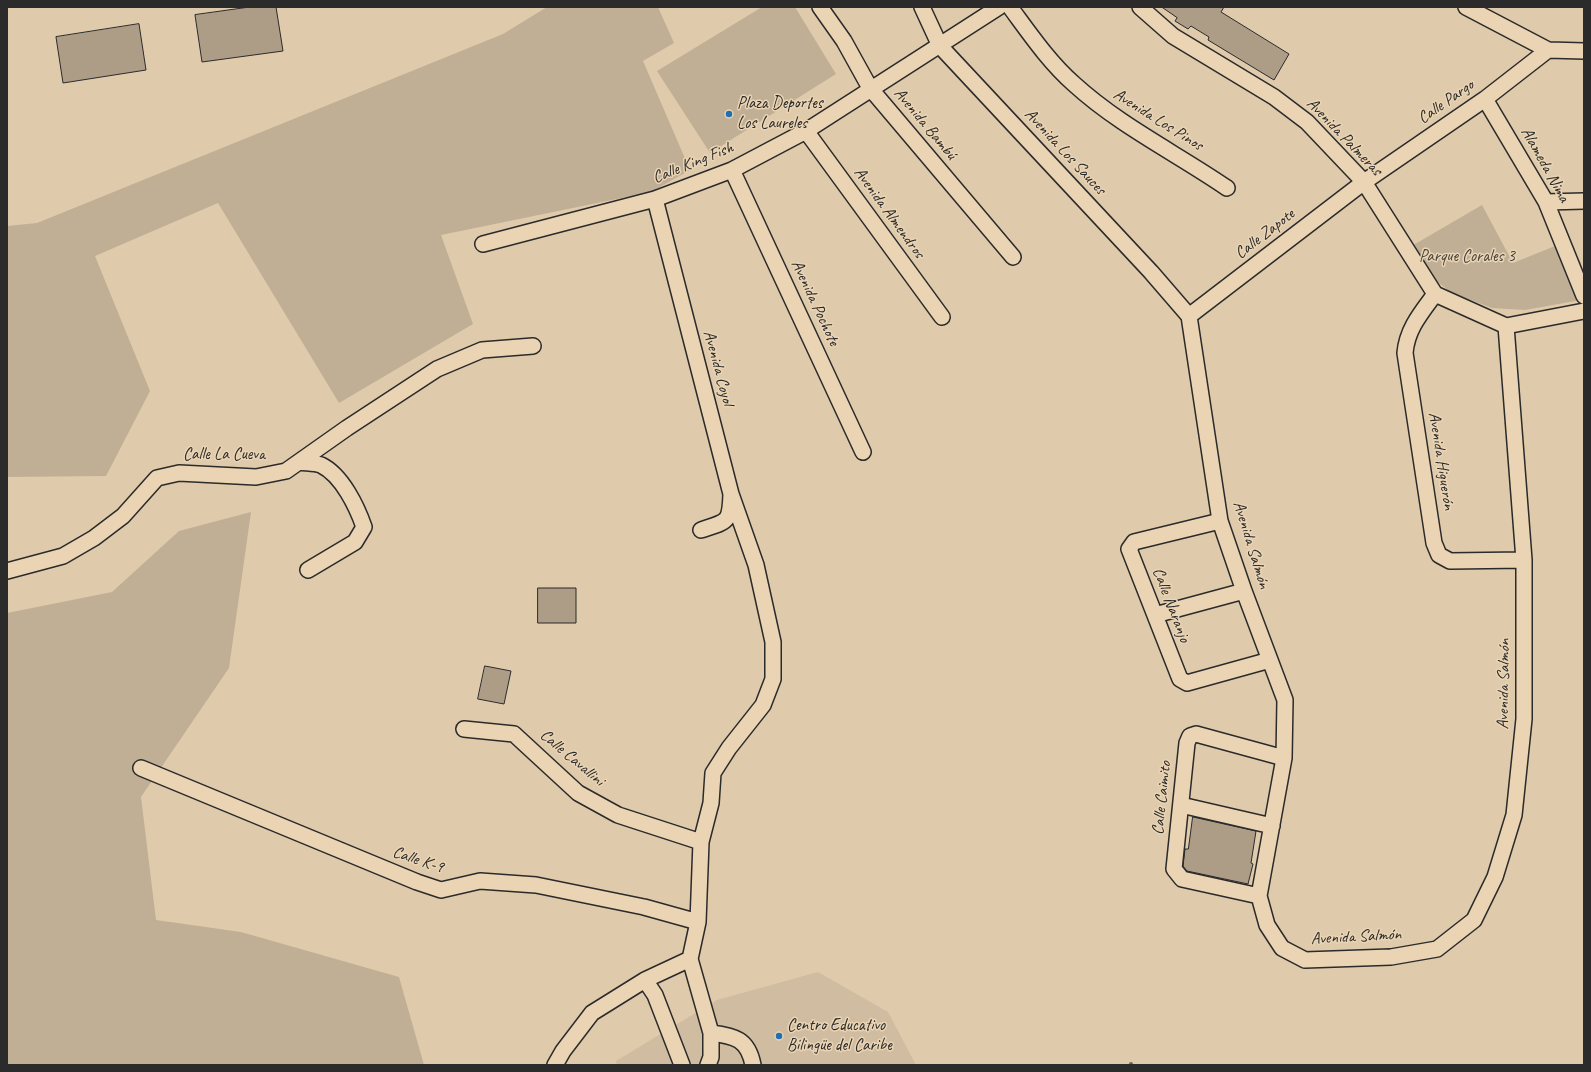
<!DOCTYPE html>
<meta charset="utf-8">
<style>
body{margin:0}
#map{position:relative;width:1591px;height:1072px;overflow:hidden;background:#dfcaab;font-family:Caveat,sans-serif}
canvas{display:block}
.frame{position:absolute;inset:0;border:8px solid #2b2b2b;pointer-events:none}
</style>
<div id="map">
<canvas width="1591" height="1072"></canvas>
<div class="frame"></div>
</div>
<script>
const g = document.querySelector('canvas').getContext('2d');
g.lineJoin = 'round';
function fill(path, color) { g.fillStyle = color; g.fill(path, 'evenodd'); }
function strokePath(path, color, width, dash) { g.strokeStyle = color; g.lineWidth = width; g.lineCap = dash ? 'butt' : 'round'; g.setLineDash(dash || []); g.stroke(path); }
function write(font, color, halo, rows, align = 'center') {
  g.font = font + ' Caveat,sans-serif'; g.lineWidth = 3; g.setLineDash([]); g.textBaseline = 'middle'; g.strokeStyle = halo; g.fillStyle = color; for (const [text, x, y, turn = 0] of rows) {
    g.save(); g.translate(x, y); g.rotate((+turn || 0) * Math.PI / 180); g.textAlign = isNaN(turn) ? turn : align; if (halo) g.strokeText(text, 0, 0); g.fillText(text, 0, 0); g.restore();
  }
}
fill(new Path2D(`
 M 818,972 L 888,1012 L 916,1065 L 617,1065 L 616,1061 L 717,1000 Z`), '#d0bca0');
fill(new Path2D(`
 M 547,7 L 658,7 L 674,43 L 643,61 L 690,170 L 651,192 L 441,235 L 473,324 L 339,403 L 218,203 L 95,256 L 150,391 L 106,476 L 7,477 L 7,226 L 37,223 L 503,34 Z
 M 762,7 L 795,7 L 836,74 L 710,153 L 657,71 Z
 M 1482,205 L 1513,263 L 1560,244 L 1581,300 L 1525,310 L 1492,308 L 1452,293 L 1430,276 L 1410,247 Z
 M 251,512 L 229,668 L 141,797 L 156,920 L 241,932 L 399,977 L 424,1065 L 7,1065 L 7,613 L 112,592 L 179,531 Z`), '#c1af95');
strokePath(new Path2D(`
 M 1131,1065 L 1131,1064`), '#6c6559', 4);
const building = new Path2D(`
 M 250,7 L 276,7 L 283,51 L 202,62 L 195,15 Z
 M 1162,7 L 1224,7 L 1221,12 L 1289,54 L 1274,80 L 1208,40 L 1209,37 L 1191,26 L 1188,29 L 1175,21 L 1177,18 Z
 M 139,24 L 146,70 L 63,83 L 56,37 Z
 M 538,588 L 576,588 L 576,623 L 538,623 Z
 M 485,666 L 511,671 L 504,704 L 478,699 Z
 M 1193,817 L 1256,831 L 1251,863 L 1253,864 L 1248,884 L 1187,871 L 1183,866 L 1185,849 L 1188,849 Z`);
fill(building, '#ad9d87');
strokePath(building, '#2b2b2b', 1);
const minor = new Path2D(`
 M 820,7 L 844,41 L 870,88 L 1013,257
 M 922,7 L 940,46 L 1151,272 L 1189,316
 M 1010,7 C 1030,34 1049,62 1074,84 C 1120,126 1176,153 1227,188
 M 1140,7 L 1173,36 L 1274,97 L 1307,122 L 1364,182 L 1435,294 L 1506,326 L 1584,311
 M 1466,7 L 1548,50 L 1584,51
 M 1485,99 L 1546,202 L 1584,296
 M 806,131 L 942,317
 M 732,170 L 863,452
 M 655,199 L 731,494 C 730,523 728,521 701,530
 M 1546,202 L 1584,201
 M 483,244 L 655,199 L 732,170 L 806,131 L 999,7
 M 1435,294 C 1421,313 1407,329 1405,353 L 1434,543 L 1439,555 L 1450,561 L 1524,560
 M 1189,316 L 1220,521 L 1244,591 L 1285,700 L 1284,758 L 1259,896 L 1267,925 L 1282,948 L 1305,960 L 1391,957 L 1437,949 L 1474,920 L 1495,877 L 1514,815 L 1524,719 L 1524,560 L 1506,326
 M 1189,316 L 1364,182 L 1485,99 L 1548,50
 M 299,462 C 306,463 316,463 321,465 C 342,475 357,507 364,527 L 355,542 L 308,570
 M 1220,521 L 1134,542 L 1129,549 L 1180,679 L 1187,683 L 1270,660
 M 7,571 L 63,556 L 94,538 L 123,516 L 157,478 L 179,473 L 256,477 L 286,471 L 347,428 L 437,369 L 482,350 L 533,346
 M 1155,615 L 1244,591
 M 464,729 L 514,734 L 578,793 L 618,815 L 701,842
 M 141,768 L 417,882 L 441,890 L 480,881 L 536,885 L 644,907 L 698,922
 M 1181,805 L 1272,826
 M 1259,896 L 1182,879 L 1174,869 L 1187,743 L 1190,736 L 1196,734 L 1284,758
 M 645,980 L 655,995 L 682,1065
 M 711,1033 C 735,1036 748,1039 753,1065
 M 555,1065 L 563,1051 L 592,1013 L 645,980 L 690,959
 M 708,1065 L 711,1057 L 711,1033 L 690,959 L 698,922 L 701,842 L 711,803 L 713,773 L 729,748 L 763,705 L 773,679 L 773,642 L 756,565 L 731,494`);
strokePath(minor, '#2b2b2b', 18);
strokePath(minor, '#ead4b3', 15);
for (const [x, y, r, color] of [
 [729,114,4,"#1f6fb2"],
 [779,1036,4,"#1f6fb2"]
]) { const dot = new Path2D(); dot.arc(x, y, r, 0, 2 * Math.PI); g.fillStyle = color; g.fill(dot); strokePath(dot, '#ead4b3', 1.5); }
write('17px', '#2b2b2b', '#ead4b3', [
 ["Calle Pargo",1446,102,-35],
 ["Avenida Los Pinos",1158,120,32],
 ["Avenida Bambú",925,124,50],
 ["Avenida Palmeras",1344,137,46],
 ["Avenida Los Sauces",1065,152,47],
 ["Calle King Fish",693,163,-22],
 ["Alameda Nima",1545,165,61],
 ["Avenida Almendros",889,213,54],
 ["Calle Zapote",1265,234,-38],
 ["Avenida Pochote",815,303,65],
 ["Avenida Coyol",718,368,75],
 ["Calle La Cueva",224,455],
 ["Avenida Higuerón",1441,461,81],
 ["Avenida Salmón",1251,545,73],
 ["Calle Naranjo",1171,605,69],
 ["Avenida Salmón",1504,684,-89],
 ["Calle Cavallini",572,758,40],
 ["Calle Caimito",1162,798,-84],
 ["Calle K-9",418,860,18],
 ["Avenida Salmón",1356,937,-3]
]);
write('17px', '#2b2b2b', '#ead4b3', [
 ["Plaza Deportes",737,104],
 ["Los Laureles",737,124],
 ["Centro Educativo",787,1026],
 ["Bilingüe del Caribe",787,1046]
], 'left');
write('17px', '#494540', '#ead4b3', [
 ["Parque Corales 3",1467,257]
]);
</script>
